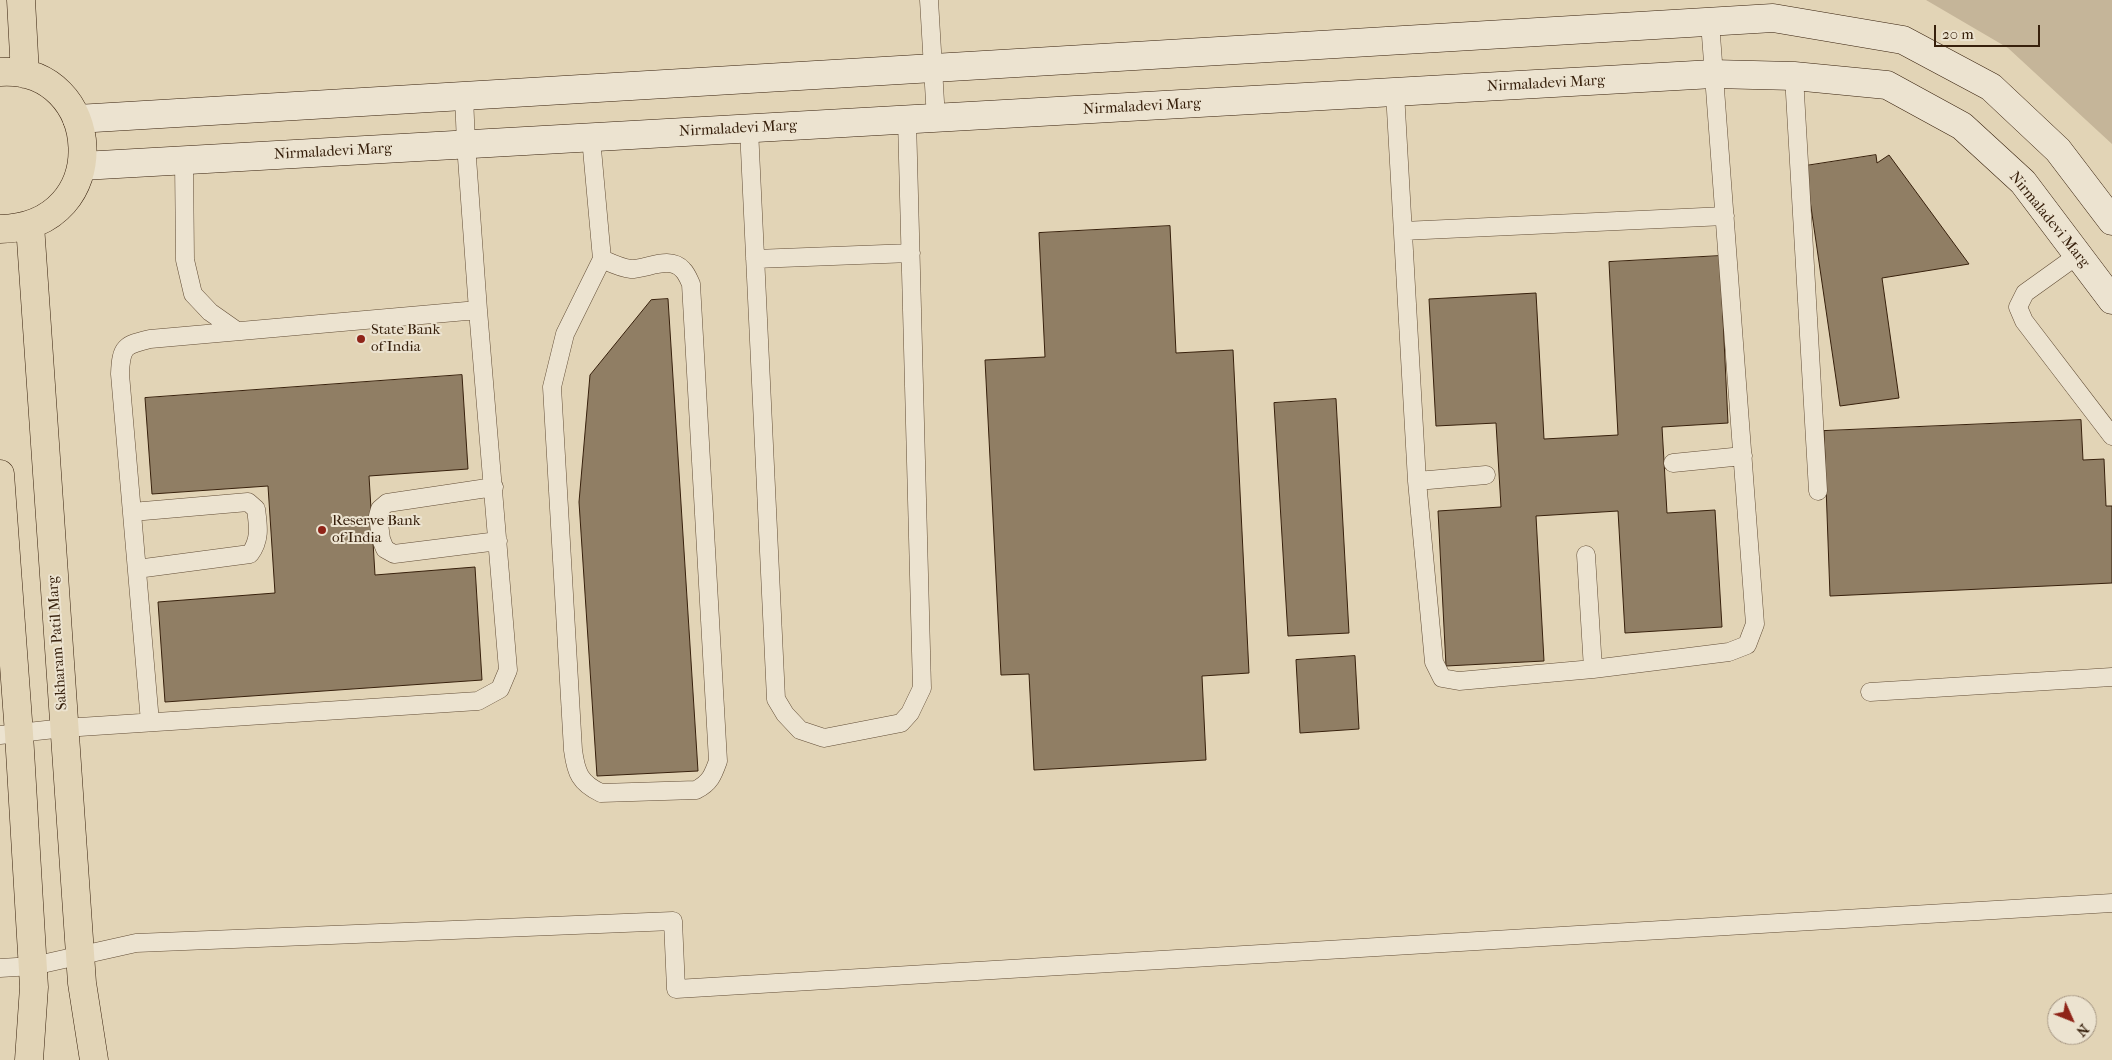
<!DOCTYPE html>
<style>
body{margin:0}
#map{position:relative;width:2112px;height:1060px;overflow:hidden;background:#e2d4b6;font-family:"IM FELL French Canon",serif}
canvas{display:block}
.north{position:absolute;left:2047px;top:995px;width:50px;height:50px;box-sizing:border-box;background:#ece3d0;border:1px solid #a49582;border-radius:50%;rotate:134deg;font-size:14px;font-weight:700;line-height:20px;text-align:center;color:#37200c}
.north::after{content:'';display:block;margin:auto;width:18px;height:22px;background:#8f2418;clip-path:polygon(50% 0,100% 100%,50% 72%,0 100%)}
.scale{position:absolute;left:1934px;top:25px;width:106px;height:22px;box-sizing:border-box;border:2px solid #37200c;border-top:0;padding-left:6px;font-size:15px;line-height:18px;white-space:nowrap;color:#37200c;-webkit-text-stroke:4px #ece3d0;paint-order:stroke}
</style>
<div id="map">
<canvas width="2112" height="1060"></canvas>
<div class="north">N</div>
<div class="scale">20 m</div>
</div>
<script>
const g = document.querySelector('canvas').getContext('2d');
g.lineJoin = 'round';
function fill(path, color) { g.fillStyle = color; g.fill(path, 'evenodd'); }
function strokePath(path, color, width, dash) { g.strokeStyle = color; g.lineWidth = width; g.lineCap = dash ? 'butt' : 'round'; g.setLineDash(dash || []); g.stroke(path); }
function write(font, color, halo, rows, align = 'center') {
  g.font = font + ' "IM FELL French Canon",serif'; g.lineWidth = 4; g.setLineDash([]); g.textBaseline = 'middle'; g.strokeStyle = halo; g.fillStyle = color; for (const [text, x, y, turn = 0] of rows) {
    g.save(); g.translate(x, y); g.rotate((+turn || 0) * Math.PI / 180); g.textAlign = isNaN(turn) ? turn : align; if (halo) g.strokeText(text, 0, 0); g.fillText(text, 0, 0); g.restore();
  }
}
fill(new Path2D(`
 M 1926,0 L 2112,0 L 2112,144 L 2008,48 Z`), '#c5b599');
const building = new Path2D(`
 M 1876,155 L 1877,163 L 1889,155 L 1969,264 L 1882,278 L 1899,398 L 1840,406 L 1805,166 Z
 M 1170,226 L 1176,353 L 1233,350 L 1249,673 L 1202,676 L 1206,760 L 1034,770 L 1029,674 L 1001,675 L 985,360 L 1045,357 L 1039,233 Z
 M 1720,256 L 1728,423 L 1662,427 L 1667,513 L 1715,510 L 1722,627 L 1625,633 L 1618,511 L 1536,516 L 1544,661 L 1446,666 L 1438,511 L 1501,507 L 1496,423 L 1436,426 L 1429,299 L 1536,293 L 1544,439 L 1618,435 L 1609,262 Z
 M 668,299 L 698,771 L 597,776 L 579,502 L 590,375 L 651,300 Z
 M 462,375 L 468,469 L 369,476 L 375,575 L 475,567 L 482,680 L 165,702 L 158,602 L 275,593 L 268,486 L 152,494 L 145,398 Z
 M 1336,399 L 1349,633 L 1288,636 L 1274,403 Z
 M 2081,420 L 2083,460 L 2104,459 L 2106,506 L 2112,506 L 2112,583 L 1830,596 L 1824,431 Z
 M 1355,656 L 1359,729 L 1300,733 L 1296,660 Z`);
fill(building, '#907e64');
strokePath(building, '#37200c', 1);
const lane = new Path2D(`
 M 929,0 L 936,119
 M 1794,76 L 1818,491
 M 1395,92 L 1417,481 L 1434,662 L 1442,678 L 1459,681 L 1593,669 L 1729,652 L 1747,645 L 1755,624 L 1710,22
 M 749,129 L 776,699 L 785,714 L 800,730 L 824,738 L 901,723 L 910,713 L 922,688 L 907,120
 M 591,138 L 602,259 L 565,334 L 552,387 L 573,750 C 576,773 580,783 601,793 L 696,790 C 710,783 713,775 718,761 L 691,284 C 689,280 687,274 683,270 C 670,255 647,269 631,269 C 621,268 611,263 602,259
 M 184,161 L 185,260 L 193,294 L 210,312 L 237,331
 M 1403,231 L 1725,216
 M 2078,255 L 2025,293 L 2018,307 L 2024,321 L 2112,436
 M 755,259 L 911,253
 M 1673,463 L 1743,456
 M 1417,481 L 1486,475
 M 494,487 L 387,503 L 380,509 L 378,516 L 381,539 L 385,549 L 394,554 L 498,541
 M 132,512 L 248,502 L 256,509 C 258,525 261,539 250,554 L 137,569
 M 1586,555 L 1593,669
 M 1870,692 L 2112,677
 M 150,722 L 120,374 C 121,346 125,345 150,339 L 478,310
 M 0,735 L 64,728 L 478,701 L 500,689 L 508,670 L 478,310 L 466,144 L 464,96
 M 0,968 L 33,966 L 136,943 L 673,921 L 676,989 L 2112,903`);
const secondary = new Path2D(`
 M 77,119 L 1773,18 L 1903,40 L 1991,87 L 2058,150 L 2112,221
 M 82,166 L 1713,74 L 1794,76 L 1887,85 L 1962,126 L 2023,182 L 2112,300`);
const primary = new Path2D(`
 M 21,0 L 25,74
 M 0,72 C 104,65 116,227 0,229
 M 30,225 L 82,983 L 94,1060
 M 0,474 L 19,734 L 34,987 L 29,1060`);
strokePath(lane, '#624d36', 19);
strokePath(secondary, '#37200c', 29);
strokePath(primary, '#37200c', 29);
strokePath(lane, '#ece3d0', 18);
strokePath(secondary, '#ece3d0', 28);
strokePath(primary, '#e2d4b6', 28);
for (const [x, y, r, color] of [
 [361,339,5,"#8f2418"],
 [322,530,5,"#8f2418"]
]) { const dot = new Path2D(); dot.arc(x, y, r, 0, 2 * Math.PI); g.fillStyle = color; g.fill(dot); strokePath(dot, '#ece3d0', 2); }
write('15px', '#37200c', '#ece3d0', [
 ["Nirmaladevi Marg",1546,84,-3],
 ["Nirmaladevi Marg",1142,107,-3],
 ["Nirmaladevi Marg",738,129,-3],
 ["Nirmaladevi Marg",333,152,-3],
 ["Nirmaladevi Marg",2049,220,51],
 ["Sakharam Patil Marg",58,643,-94]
]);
write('15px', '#37200c', '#ece3d0', [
 ["State Bank",371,330],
 ["of India",371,347],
 ["Reserve Bank",332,521],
 ["of India",332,538]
], 'left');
</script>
